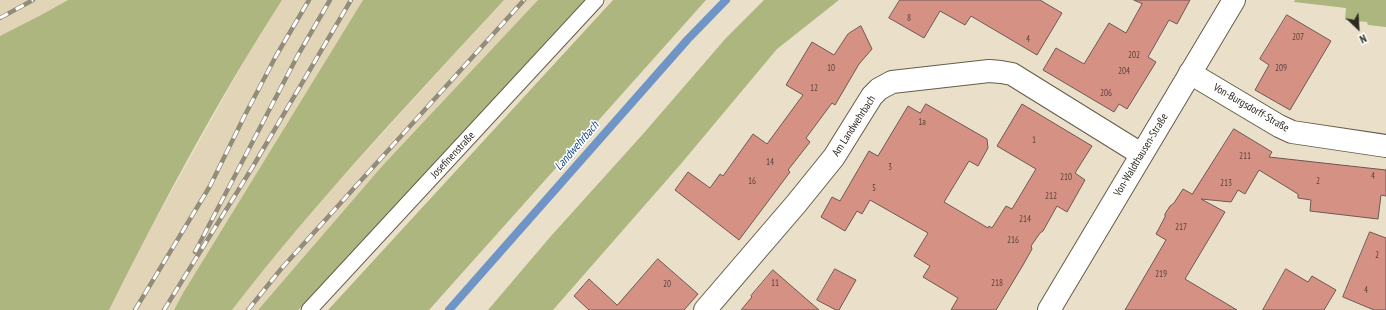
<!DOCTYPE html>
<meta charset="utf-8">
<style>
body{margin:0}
#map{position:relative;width:1386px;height:310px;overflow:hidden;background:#eae0c9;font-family:"PT Sans Narrow",sans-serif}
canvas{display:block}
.north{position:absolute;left:1338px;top:8px;width:40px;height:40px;-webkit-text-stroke:3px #fff;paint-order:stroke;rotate:155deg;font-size:11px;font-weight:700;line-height:16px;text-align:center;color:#2e2a21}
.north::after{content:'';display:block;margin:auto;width:14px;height:18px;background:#2e2a21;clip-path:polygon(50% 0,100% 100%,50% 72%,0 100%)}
</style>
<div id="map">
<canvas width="1386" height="310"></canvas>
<div class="north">N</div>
</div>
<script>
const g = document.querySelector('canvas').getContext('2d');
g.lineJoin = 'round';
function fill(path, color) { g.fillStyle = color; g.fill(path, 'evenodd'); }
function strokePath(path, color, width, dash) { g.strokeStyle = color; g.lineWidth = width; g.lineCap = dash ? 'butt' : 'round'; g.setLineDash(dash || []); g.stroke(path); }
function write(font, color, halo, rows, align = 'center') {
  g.font = font + ' "PT Sans Narrow",sans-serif'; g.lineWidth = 3; g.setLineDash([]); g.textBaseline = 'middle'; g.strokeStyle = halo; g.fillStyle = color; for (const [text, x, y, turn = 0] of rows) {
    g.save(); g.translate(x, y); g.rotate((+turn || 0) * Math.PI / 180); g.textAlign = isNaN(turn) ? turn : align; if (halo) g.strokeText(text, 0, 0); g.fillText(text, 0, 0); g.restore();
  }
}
fill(new Path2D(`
 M 2,0 L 68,0 L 41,15 L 0,36 L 0,1 Z
 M 282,0 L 363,0 L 183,293 L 174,310 L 109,310 L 142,244 L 252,47 Z
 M 504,0 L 538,0 L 383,165 L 258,310 L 232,310 L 265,266 L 330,191 Z`), '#e2d5b7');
fill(new Path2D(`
 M 68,0 L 282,0 C 218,99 162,204 109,310 L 0,310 L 0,36 L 41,15 Z
 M 363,0 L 504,0 C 411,101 316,201 232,310 L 174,310 L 183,293 Z
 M 538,0 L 586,0 L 298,310 L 258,310 L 383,165 Z
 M 613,0 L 706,0 L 429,310 L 328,310 Z
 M 764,0 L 839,0 L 777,49 L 680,165 L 553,310 L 488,310 L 551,236 L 643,134 L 726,38 Z
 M 1295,0 L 1386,0 L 1386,27 L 1368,25 L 1367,22 L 1345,20 L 1346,8 L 1294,2 Z`), '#adb67f');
strokePath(new Path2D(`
 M 449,310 L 688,39 L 726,0`), '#6f95c7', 8);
const building = new Path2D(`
 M 900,0 L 1040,0 L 1062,13 L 1037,55 L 971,16 L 965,25 L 940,11 L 924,38 L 889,18 Z
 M 1134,0 L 1190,0 L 1177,24 L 1169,20 L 1148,57 L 1156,62 L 1127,109 L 1119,104 L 1114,112 L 1043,70 L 1056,48 L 1084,64 L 1109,23 L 1126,33 L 1142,4 Z
 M 1287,15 L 1331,41 L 1290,110 L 1255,90 L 1269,65 L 1260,59 Z
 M 861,26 L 872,49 L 859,64 L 835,105 L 832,103 L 806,138 L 810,142 L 788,170 L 790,172 L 739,240 L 675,190 L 688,172 L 710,188 L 720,174 L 723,176 L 753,134 L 767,144 L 803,95 L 786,85 L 812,42 L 834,55 L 848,34 Z
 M 926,104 L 987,139 L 988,148 L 978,166 L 969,161 L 944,202 L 988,228 L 989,226 L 992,228 L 1006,206 L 1012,209 L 1036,169 L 997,146 L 1022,104 L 1092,146 L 1075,173 L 1085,180 L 1067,212 L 1057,206 L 1043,231 L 1040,233 L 1031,246 L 1032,249 L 1023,265 L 996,310 L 951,310 L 958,298 L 923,277 L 930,266 L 914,256 L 928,233 L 870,200 L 862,214 L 857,211 L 845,231 L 821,217 L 832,197 L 840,201 L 869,151 L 878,156 L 908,106 L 920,113 Z
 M 1234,129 L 1272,152 L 1269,157 L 1386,170 L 1386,196 L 1381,195 L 1378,219 L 1310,211 L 1311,200 L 1298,198 L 1298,194 L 1259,170 L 1245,194 L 1238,190 L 1231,202 L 1201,199 L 1225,212 L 1185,279 L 1237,310 L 1125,310 L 1166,240 L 1156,234 L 1165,217 L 1165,214 L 1170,206 L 1174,203 L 1183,189 L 1192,194 Z
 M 1370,232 L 1386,238 L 1386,310 L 1374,310 L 1343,297 Z
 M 658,259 L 698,294 L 684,310 L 589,310 L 574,296 L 589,279 L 617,305 Z
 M 835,269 L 856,280 L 839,310 L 836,310 L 817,300 Z
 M 1286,269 L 1308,282 L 1312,276 L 1336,290 L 1324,310 L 1263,310 Z
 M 773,270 L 819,310 L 741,310 L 752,297 L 751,296 Z`);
fill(building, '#d69185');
strokePath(building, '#6f5753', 1);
const service = new Path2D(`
 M 309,310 L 596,0`);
const minor = new Path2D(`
 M 1190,73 L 1279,126 L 1292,132 L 1386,146
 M 705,310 L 796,204 L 834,157 L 872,96 L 879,89 L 892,82 L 989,71 L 1001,72 L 1012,74 L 1141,154`);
const tertiary = new Path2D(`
 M 1049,310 L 1234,0`);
strokePath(service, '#665d49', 17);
strokePath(minor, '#665d49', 24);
strokePath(tertiary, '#665d49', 24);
strokePath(service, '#fff', 15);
strokePath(minor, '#fff', 22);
strokePath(tertiary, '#fff', 22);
const rail = new Path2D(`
 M 0,18 L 33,0
 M 195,252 L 298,55 L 330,0
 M 135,310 L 210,186 L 245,115 L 276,56 L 309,0
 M 164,310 L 252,168 L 351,0
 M 248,310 L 281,269 L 524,0`);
strokePath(rail, '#938b7b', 4.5);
strokePath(rail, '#fff', 3, [9]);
write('9px', '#58443a', null, [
 ["8",909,18],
 ["207",1298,37],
 ["4",1028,39],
 ["202",1134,55],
 ["10",831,68],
 ["209",1281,68],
 ["204",1124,71],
 ["12",814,88],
 ["206",1106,93],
 ["1a",922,122],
 ["1",1034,140],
 ["211",1245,156],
 ["14",770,162],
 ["3",890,167],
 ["4",1373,176],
 ["210",1066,177],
 ["16",752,181],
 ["2",1318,181],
 ["213",1226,183],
 ["5",874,188],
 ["212",1051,196],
 ["214",1025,219],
 ["217",1181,227],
 ["216",1013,240],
 ["2",1377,255],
 ["219",1161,274],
 ["11",775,283],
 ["218",997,283],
 ["20",667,284],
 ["4",1366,290]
]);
write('11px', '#2e2a21', '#fff', [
 ["Von-Burgsdorff-Straße",1251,108,30],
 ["Am Landwehrbach",854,126,-57],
 ["Josefinenstraße",453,155,-47],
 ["Von-Waldthausen-Straße",1141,155,-59]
]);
write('italic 12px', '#184c8a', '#fff', [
 ["Landwehrbach",577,146,-49]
]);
</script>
